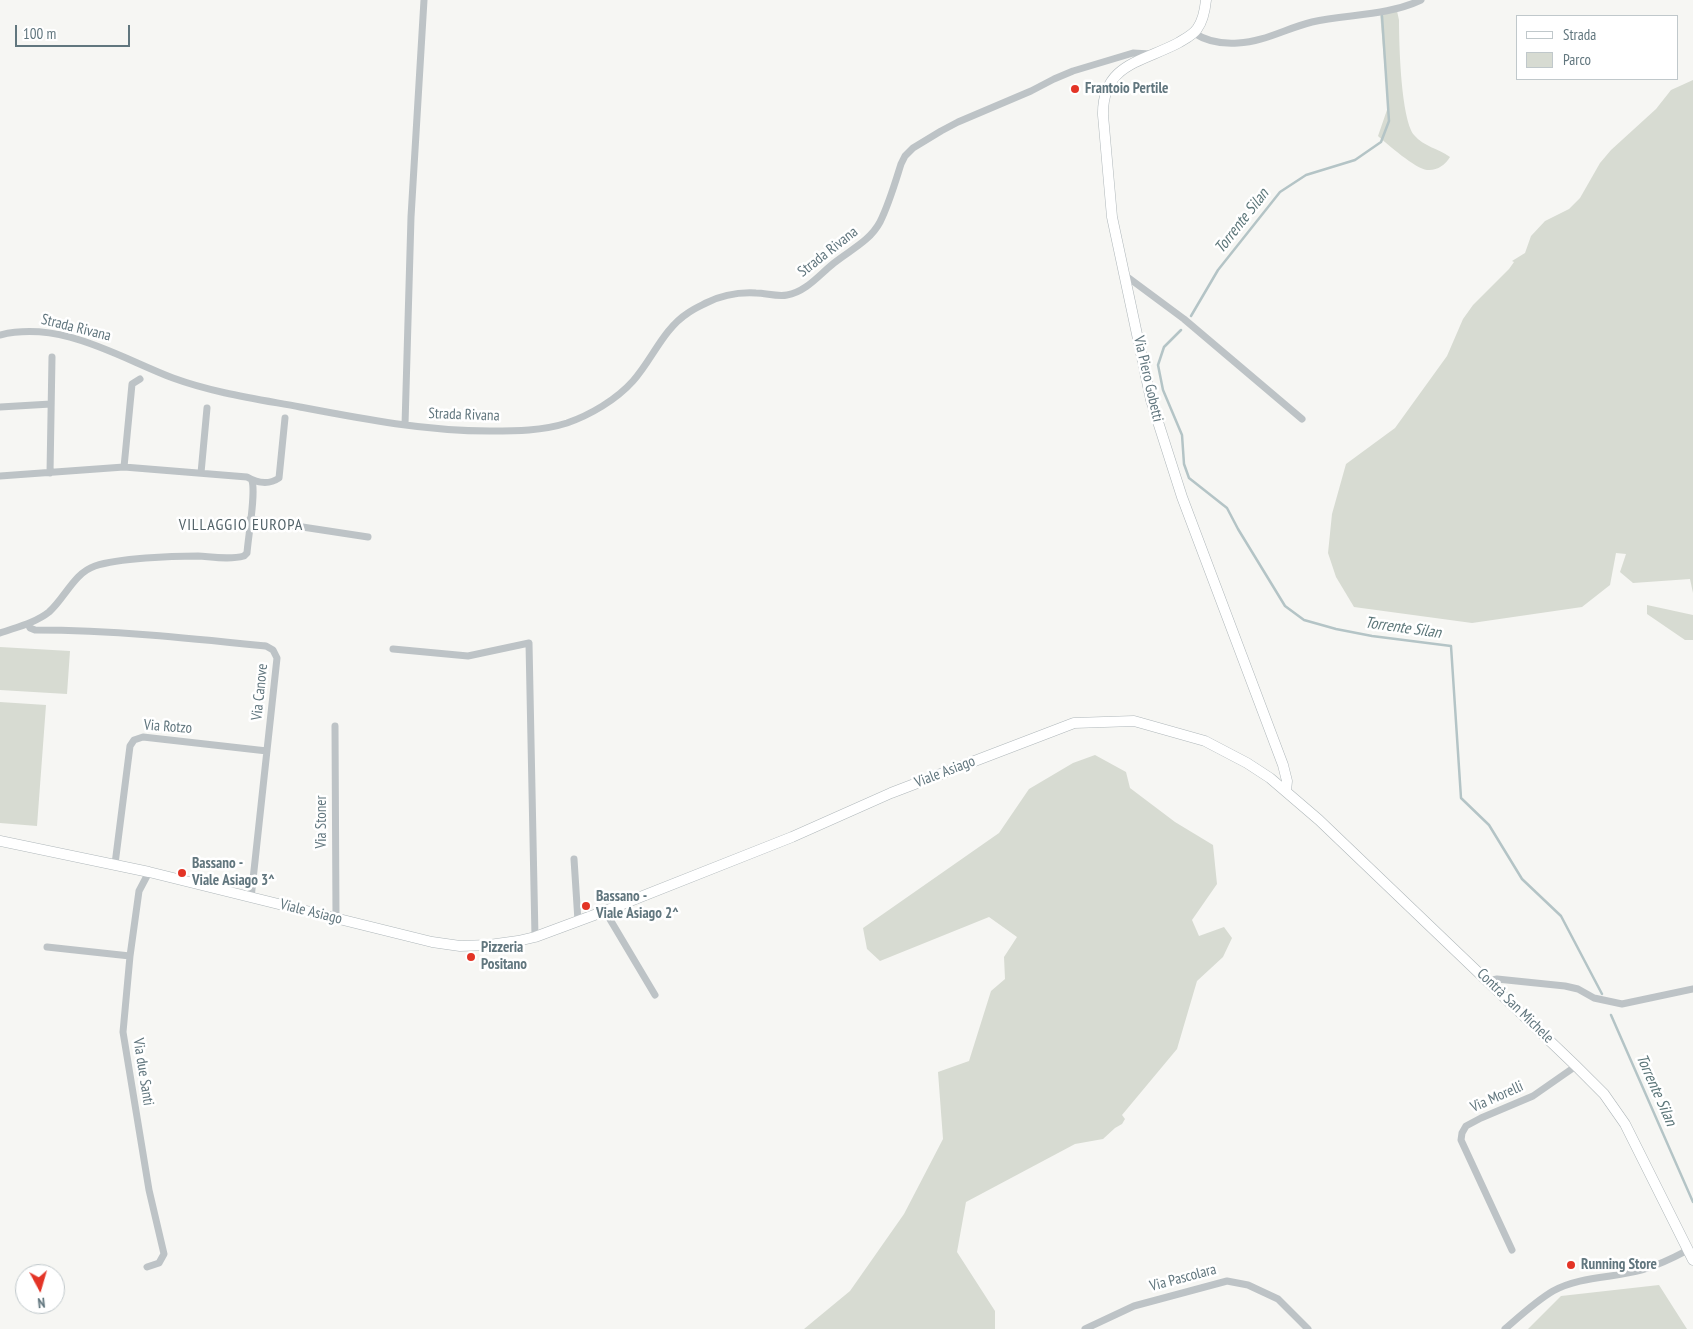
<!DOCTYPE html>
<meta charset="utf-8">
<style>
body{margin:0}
#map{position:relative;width:1693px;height:1329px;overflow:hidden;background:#f6f6f3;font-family:"PT Sans Narrow",sans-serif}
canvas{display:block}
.legend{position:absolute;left:1516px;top:15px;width:162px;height:65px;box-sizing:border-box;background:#fff;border:1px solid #c0c8cb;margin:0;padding:6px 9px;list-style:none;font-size:15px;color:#61767e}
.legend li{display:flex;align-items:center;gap:10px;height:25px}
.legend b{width:25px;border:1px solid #c0c8cb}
.north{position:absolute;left:15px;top:1264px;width:50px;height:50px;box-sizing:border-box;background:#fff;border:1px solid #c0c8cb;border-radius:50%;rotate:174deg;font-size:14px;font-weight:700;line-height:20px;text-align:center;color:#61767e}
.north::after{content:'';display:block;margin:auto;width:18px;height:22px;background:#e33426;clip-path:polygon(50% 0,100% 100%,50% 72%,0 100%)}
.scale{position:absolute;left:15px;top:25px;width:115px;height:22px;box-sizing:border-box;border:2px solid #61767e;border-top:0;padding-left:6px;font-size:15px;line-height:18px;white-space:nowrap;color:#61767e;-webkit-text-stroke:4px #fff;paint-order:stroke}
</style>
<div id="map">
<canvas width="1693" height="1329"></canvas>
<ul class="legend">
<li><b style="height:6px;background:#fff"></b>Strada</li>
<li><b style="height:14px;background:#d7dbd2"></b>Parco</li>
</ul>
<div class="north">N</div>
<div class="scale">100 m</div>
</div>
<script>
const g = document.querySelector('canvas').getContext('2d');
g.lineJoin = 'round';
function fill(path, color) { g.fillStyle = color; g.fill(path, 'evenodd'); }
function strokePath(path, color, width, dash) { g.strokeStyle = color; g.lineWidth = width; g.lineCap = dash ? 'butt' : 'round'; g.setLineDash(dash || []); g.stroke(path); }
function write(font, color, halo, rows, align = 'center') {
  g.font = font + ' "PT Sans Narrow",sans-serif'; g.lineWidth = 5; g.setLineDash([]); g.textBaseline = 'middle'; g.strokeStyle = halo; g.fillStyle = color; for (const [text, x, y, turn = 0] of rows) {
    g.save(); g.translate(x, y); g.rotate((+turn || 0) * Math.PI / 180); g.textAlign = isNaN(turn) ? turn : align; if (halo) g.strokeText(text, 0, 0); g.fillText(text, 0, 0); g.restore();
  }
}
fill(new Path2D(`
 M 1397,11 L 1399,20 C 1399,44 1401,118 1414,135 C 1424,147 1438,148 1450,157 C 1445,165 1437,171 1427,170 C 1416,169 1387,144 1378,136 L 1388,107 L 1380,13 Z
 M 1693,80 L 1693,593 L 1690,579 L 1633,583 L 1620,572 L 1626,554 L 1616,553 L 1610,585 L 1582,607 L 1472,623 L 1354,607 L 1336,577 L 1328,553 L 1332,514 L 1346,464 L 1395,428 L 1447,356 L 1463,319 L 1473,305 L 1509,269 L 1514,262 L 1512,261 L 1525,253 L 1531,236 L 1545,221 L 1569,209 L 1580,198 L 1600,163 L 1611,150 L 1656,109 L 1671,90 Z
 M 1647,605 L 1693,615 L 1693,640 L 1685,640 L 1647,614 Z
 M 0,647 L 70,651 L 67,694 L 0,690 Z
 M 0,702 L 46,705 L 37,826 L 0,823 Z
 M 1095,755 L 1126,772 L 1130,788 L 1175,822 L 1213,845 L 1217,884 L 1192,920 L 1199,936 L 1224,927 L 1232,938 L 1223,957 L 1197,981 L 1177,1049 L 1122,1115 L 1125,1119 L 1122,1124 L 1115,1128 L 1103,1139 L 1075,1144 L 966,1202 L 957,1252 L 995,1311 L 995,1329 L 804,1329 L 850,1291 L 904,1214 L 943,1139 L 938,1072 L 969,1061 L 991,991 L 1005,979 L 1004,957 L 1017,937 L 989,917 L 880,961 L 867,949 L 863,928 L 999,833 L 1029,789 L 1073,763 Z
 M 1659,1285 L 1687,1329 L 1528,1329 L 1561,1296 Z`), '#d7dbd2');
strokePath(new Path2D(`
 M 1191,316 L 1218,270 L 1280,192 L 1306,175 L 1355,160 L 1381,142 L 1389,121 L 1382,16
 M 1181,330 L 1164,347 L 1158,365 L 1163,390 L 1182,435 L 1184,464 L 1189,478 L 1227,508 L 1238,529 L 1285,606 L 1304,620 L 1336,629 L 1372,636 L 1451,646 L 1461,798 L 1489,825 L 1522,879 L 1561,916 L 1602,994
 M 1611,1015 L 1693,1202`), '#b4c4c6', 2.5);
const secondary = new Path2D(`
 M 1206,0 C 1205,10 1203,21 1197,29 C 1192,36 1184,39 1178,43 C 1142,62 1102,64 1103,115 L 1112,217 L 1151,400 L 1182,497 L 1283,765 L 1287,781 L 1286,791
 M 0,841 L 149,872 L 432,942 L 460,946 L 489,945 L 518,941 L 535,937 L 605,911 L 792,837 L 891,793 L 1074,723 L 1134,721 L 1205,741 L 1247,763 L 1270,778 L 1319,820 L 1576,1066 L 1604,1094 L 1625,1124 L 1693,1260`);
strokePath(secondary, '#afb7ba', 11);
strokePath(new Path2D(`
 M 1194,33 C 1206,41 1223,44 1238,43 C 1264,42 1287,28 1312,22 C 1348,14 1387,16 1421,0
 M 1126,276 L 1184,319 L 1302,419
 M 0,335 C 62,320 118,357 173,378 C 214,393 257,399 300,407 C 363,419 425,431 490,431 C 516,431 542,431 567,423 C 590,415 616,400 633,381 C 652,360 663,329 688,313 C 693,309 700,306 706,303 C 722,295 738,292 756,293 C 766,293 777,297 787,295 C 806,292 820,274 834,263 C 850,250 870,241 880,222 C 889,204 895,183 901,164 L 905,156 L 913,148 L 941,131 L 958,122 L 1031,91 L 1054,79 L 1073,71 L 1133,53 L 1150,54
 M 0,407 L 51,404
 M 405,425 L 411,217 L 424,0
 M 124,467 L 132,384 L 140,379
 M 50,473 L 52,357
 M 201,473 L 207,408
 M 0,476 L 124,467 L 247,477 C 257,483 269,485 279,478 L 285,418
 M 250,519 L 368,537
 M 28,624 L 30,628 L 35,630 C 113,630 189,638 266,646 L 273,650 L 277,658 L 251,898
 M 0,633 C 17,627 35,623 49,612 C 65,598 74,573 95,566 C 119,558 172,556 198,556 C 213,557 230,560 244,556 L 247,553 C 248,538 256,493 252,481
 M 393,649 L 468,656 L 529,643 L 535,937
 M 335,726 L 336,918
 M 574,859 L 578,921
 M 115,864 L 130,746 L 134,740 L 143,737 L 267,751
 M 605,911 L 655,995
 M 47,947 L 130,956
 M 1488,981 L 1497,979 L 1565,986 L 1578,989 L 1594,998 L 1622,1004 L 1693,989
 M 1512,1250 L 1461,1140 L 1462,1133 L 1466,1126 L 1481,1118 L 1533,1096 L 1576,1066
 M 147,1267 L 159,1263 L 164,1254 L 149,1190 L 123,1032 L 130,956 L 139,891 L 149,872
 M 1085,1329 L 1134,1306 L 1227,1281 L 1248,1285 L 1278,1299 L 1308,1329
 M 1505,1329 C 1520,1316 1536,1301 1553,1291 C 1580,1276 1614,1278 1642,1270 C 1659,1265 1673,1258 1688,1250`), '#bdc3c6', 7);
strokePath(secondary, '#fff', 10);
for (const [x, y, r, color] of [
 [1075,89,5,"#e33426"],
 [182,873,5,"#e33426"],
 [586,906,5,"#e33426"],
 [471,957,5,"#e33426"],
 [1571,1265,5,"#e33426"]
]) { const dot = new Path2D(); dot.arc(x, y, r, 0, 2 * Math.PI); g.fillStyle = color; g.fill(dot); strokePath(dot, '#fff', 2); }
write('bold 15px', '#61767e', '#fff', [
 ["Frantoio Pertile",1085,89],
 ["Bassano -",192,864],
 ["Viale Asiago 3^",192,881],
 ["Bassano -",596,897],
 ["Viale Asiago 2^",596,914],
 ["Pizzeria",481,948],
 ["Positano",481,965],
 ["Running Store",1581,1265]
], 'left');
write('15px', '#61767e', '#fff', [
 ["Strada Rivana",828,252,-38],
 ["Strada Rivana",76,328,14],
 ["Via Piero Gobetti",1148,379,77],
 ["Strada Rivana",464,415,2],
 ["Via Canove",260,692,-84],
 ["Via Rotzo",168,727,4],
 ["Viale Asiago",945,772,-21],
 ["Via Stoner",322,822,-90],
 ["Viale Asiago",311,912,14],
 ["Contrà San Michele",1515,1006,44],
 ["Via due Santi",143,1072,81],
 ["Via Morelli",1497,1097,-24],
 ["Via Pascolara",1183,1278,-15]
]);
write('italic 16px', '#5c7679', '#fff', [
 ["Torrente Silan",1242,221,-52],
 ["Torrente Silan",1403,628,8],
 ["Torrente Silan",1656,1090,66]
]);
g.letterSpacing = '1px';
write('16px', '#536369', '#fff', [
 ["VILLAGGIO EUROPA",241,525]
]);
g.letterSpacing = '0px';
</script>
